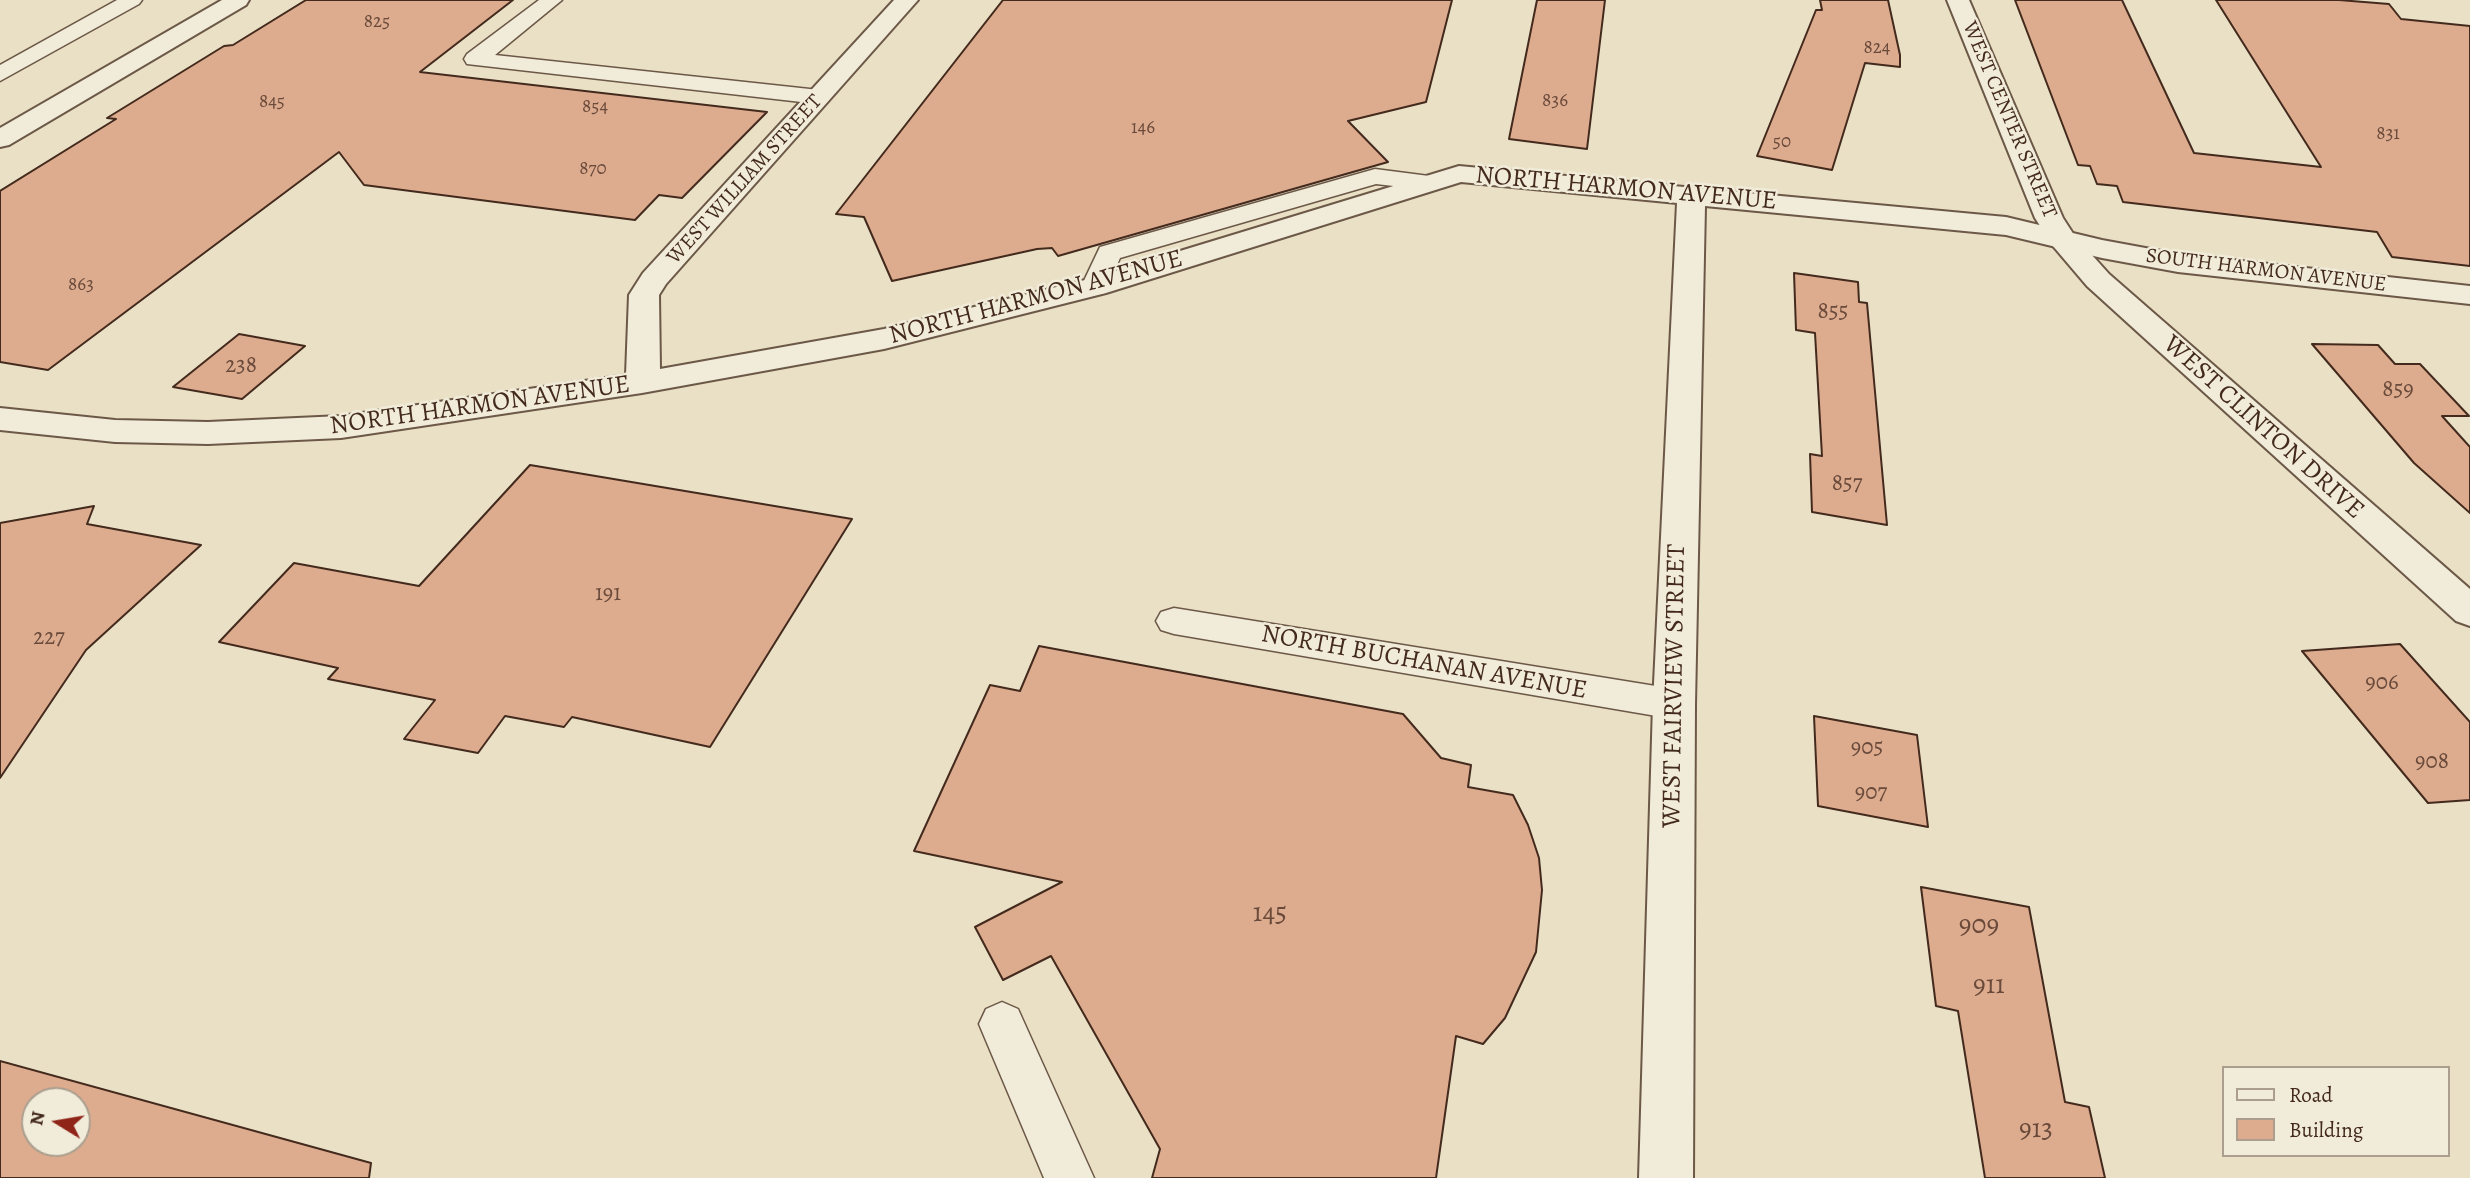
<!DOCTYPE html>
<style>
body{margin:0}
#map{position:relative;width:2470px;height:1178px;overflow:hidden;background:#e9e0c5;font-family:Alegreya,serif}
canvas{display:block}
.legend{position:absolute;left:2222px;top:1066px;width:228px;height:91px;box-sizing:border-box;background:#f1ebd9;border:2px solid #ab9e8e;margin:0;padding:9px 12px;list-style:none;font-size:21px;color:#432a1d}
.legend li{display:flex;align-items:center;gap:14px;height:35px}
.legend b{width:35px;border:2px solid #ab9e8e}
.north{position:absolute;left:21px;top:1087px;width:70px;height:70px;box-sizing:border-box;background:#f1ebd9;border:2px solid #ab9e8e;border-radius:50%;rotate:281deg;font-size:19px;font-weight:700;line-height:28px;text-align:center;color:#432a1d}
.north::after{content:'';display:block;margin:auto;width:24px;height:32px;background:#8f2418;clip-path:polygon(50% 0,100% 100%,50% 72%,0 100%)}
</style>
<div id="map">
<canvas width="2470" height="1178"></canvas>
<ul class="legend">
<li><b style="height:9px;background:#f1ebd9"></b>Road</li>
<li><b style="height:19px;background:#ddac8f"></b>Building</li>
</ul>
<div class="north">N</div>
</div>
<script>
const g = document.querySelector('canvas').getContext('2d');
g.lineJoin = 'round';
function fill(path, color) { g.fillStyle = color; g.fill(path, 'evenodd'); }
function strokePath(path, color, width, dash) { g.strokeStyle = color; g.lineWidth = width; g.lineCap = dash ? 'butt' : 'round'; g.setLineDash(dash || []); g.stroke(path); }
function write(font, color, halo, rows, align = 'center') {
  g.font = font + ' Alegreya,serif'; g.lineWidth = 5; g.setLineDash([]); g.textBaseline = 'middle'; g.strokeStyle = halo; g.fillStyle = color; for (const [text, x, y, turn = 0] of rows) {
    g.save(); g.translate(x, y); g.rotate((+turn || 0) * Math.PI / 180); g.textAlign = isNaN(turn) ? turn : align; if (halo) g.strokeText(text, 0, 0); g.fillText(text, 0, 0); g.restore();
  }
}
const building = new Path2D(`
 M 306,0 L 513,0 L 420,72 L 767,112 L 682,198 L 659,195 L 635,220 L 364,185 L 339,152 L 48,370 L 0,362 L 0,191 L 116,119 L 107,118 L 224,46 L 233,45 Z
 M 1003,0 L 1452,0 L 1426,102 L 1348,121 L 1388,162 L 1058,256 L 1052,248 L 1037,249 L 892,281 L 864,217 L 836,214 Z
 M 1537,0 L 1605,0 L 1587,149 L 1509,139 Z
 M 1820,0 L 1888,0 L 1900,55 L 1900,67 L 1865,63 L 1832,170 L 1757,156 L 1816,10 L 1822,10 Z
 M 2015,0 L 2122,0 L 2194,153 L 2321,167 L 2216,0 L 2339,0 L 2389,4 L 2401,19 L 2470,26 L 2470,266 L 2392,257 L 2377,232 L 2123,202 L 2117,186 L 2097,184 L 2090,166 L 2078,165 Z
 M 1794,273 L 1858,282 L 1859,302 L 1867,303 L 1887,525 L 1812,512 L 1810,454 L 1822,456 L 1815,333 L 1796,330 Z
 M 239,334 L 305,346 L 242,399 L 173,387 Z
 M 2312,344 L 2378,345 L 2395,364 L 2420,364 L 2469,416 L 2442,416 L 2470,447 L 2470,513 L 2414,463 Z
 M 530,465 L 852,519 L 710,747 L 572,717 L 564,727 L 505,716 L 478,753 L 404,739 L 435,700 L 328,679 L 338,668 L 219,642 L 294,563 L 419,586 Z
 M 94,506 L 87,524 L 201,545 L 86,650 L 0,778 L 0,523 Z
 M 2400,644 L 2470,722 L 2470,800 L 2428,803 L 2302,651 Z
 M 1039,646 L 1403,714 L 1441,758 L 1471,765 L 1468,787 L 1513,795 L 1528,825 L 1539,858 L 1542,890 L 1536,952 L 1505,1018 L 1483,1044 L 1456,1036 L 1436,1178 L 1152,1178 L 1160,1149 L 1051,956 L 1003,980 L 975,927 L 1062,882 L 914,851 L 990,685 L 1020,691 Z
 M 1814,716 L 1917,735 L 1928,827 L 1818,806 Z
 M 1921,887 L 2029,907 L 2065,1102 L 2089,1107 L 2105,1178 L 1985,1178 L 1958,1011 L 1936,1006 Z
 M 0,1061 L 371,1163 L 369,1178 L 0,1178 ZM 35,1101 L 77,1101 L 77,1143 L 35,1143 Z`);
fill(building, '#ddac8f');
strokePath(building, '#432a1d', 2);
const service = new Path2D(`
 M 117,0 L 142,0 L 139,4 L 0,81 L 0,65 Z
 M 539,0 L 562,0 L 495,55 L 819,90 L 827,92 L 831,97 L 827,102 L 819,104 L 467,64 L 464,59 L 467,54 Z
 M 1375,169 L 1437,177 L 1441,182 L 1437,187 L 1428,190 L 1376,184 L 1120,258 L 1105,293 L 1095,295 L 1085,293 L 1081,287 L 1100,247 Z
 M 1174,608 L 1674,689 L 1687,693 L 1693,704 L 1687,715 L 1674,719 L 1174,634 L 1161,630 L 1156,621 L 1161,612 Z
 M 1002,1002 L 1018,1009 L 1094,1178 L 1044,1178 L 979,1024 L 986,1009 Z`);
const minor = new Path2D(`
 M 222,0 L 249,0 L 246,5 L 9,145 L 0,147 L 0,128 Z
 M 894,0 L 918,0 L 666,284 L 659,295 L 660,369 L 884,329 L 1085,280 L 1459,166 L 2006,217 L 2102,240 L 2178,254 L 2470,286 L 2470,304 L 2178,272 L 2102,258 L 2006,235 L 1705,206 L 1695,704 L 1693,1178 L 1639,1178 L 1653,704 L 1677,203 L 1461,182 L 1106,293 L 884,349 L 642,393 L 341,438 L 208,444 L 115,442 L 0,430 L 0,408 L 115,420 L 208,422 L 341,416 L 626,375 L 629,295 L 643,273 Z`);
const tertiary = new Path2D(`
 M 1947,0 L 1969,0 L 2063,218 L 2074,235 L 2109,274 L 2470,589 L 2470,626 L 2456,621 L 2087,286 L 2053,246 L 2035,218 Z`);
strokePath(service, '#6c5847', 3);
strokePath(minor, '#6c5847', 4);
strokePath(tertiary, '#6c5847', 4);
fill(service, '#f1ebd9');
fill(minor, '#f1ebd9');
fill(tertiary, '#f1ebd9');
write('19px', '#6a4a3a', null, [
 ["825",377,22],
 ["824",1877,48],
 ["836",1555,101],
 ["845",272,102],
 ["854",595,107],
 ["146",1143,128],
 ["831",2388,134],
 ["50",1782,142],
 ["870",593,169],
 ["863",81,285]
]);
write('21px', '#432a1d', '#f1ebd9', [
 ["WEST CENTER STREET",2009,120,67],
 ["WEST WILLIAM STREET",745,180,-48],
 ["SOUTH HARMON AVENUE",2266,271,7]
]);
write('23px', '#6a4a3a', null, [
 ["855",1833,312],
 ["238",241,366],
 ["859",2398,390],
 ["857",1847,484],
 ["191",608,594],
 ["227",49,638],
 ["906",2382,683],
 ["905",1867,748],
 ["908",2432,762],
 ["907",1871,793]
]);
write('26px', '#432a1d', '#f1ebd9', [
 ["NORTH HARMON AVENUE",1626,189,5],
 ["NORTH HARMON AVENUE",1036,298,-15],
 ["NORTH HARMON AVENUE",480,406,-8],
 ["WEST CLINTON DRIVE",2263,428,42],
 ["NORTH BUCHANAN AVENUE",1424,663,10],
 ["WEST FAIRVIEW STREET",1675,686,-89]
]);
write('28px', '#6a4a3a', null, [
 ["145",1270,914],
 ["909",1979,926],
 ["911",1989,986],
 ["913",2036,1130]
]);
</script>
